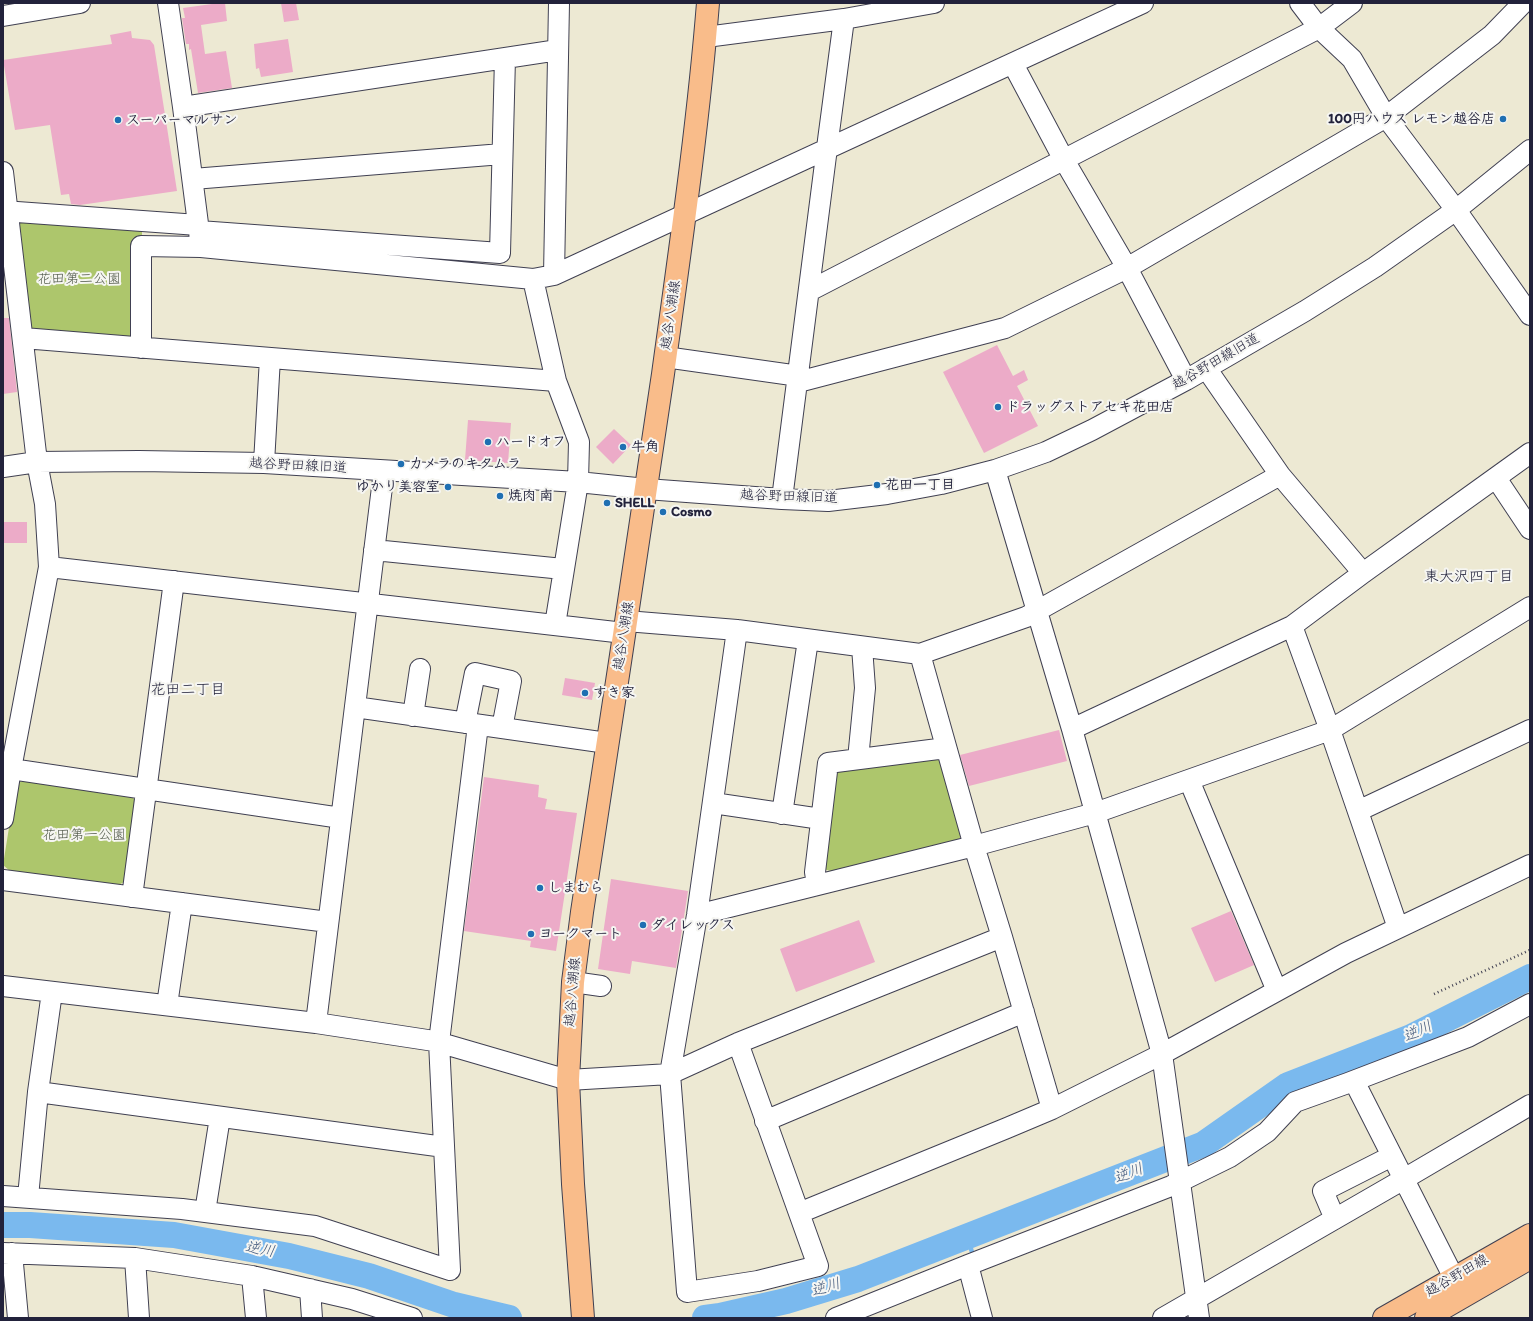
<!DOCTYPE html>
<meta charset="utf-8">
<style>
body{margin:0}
#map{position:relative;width:1533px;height:1321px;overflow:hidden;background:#ede9d3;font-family:Itim,sans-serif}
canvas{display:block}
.frame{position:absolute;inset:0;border:4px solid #22223b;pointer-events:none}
</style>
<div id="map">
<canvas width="1533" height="1321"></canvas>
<div class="frame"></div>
</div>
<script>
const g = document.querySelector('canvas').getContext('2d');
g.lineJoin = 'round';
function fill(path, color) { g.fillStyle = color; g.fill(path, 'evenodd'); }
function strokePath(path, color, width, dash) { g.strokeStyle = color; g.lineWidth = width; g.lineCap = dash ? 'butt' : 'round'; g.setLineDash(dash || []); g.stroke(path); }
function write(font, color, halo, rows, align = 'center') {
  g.font = font + ' Itim,"Klee One",sans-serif'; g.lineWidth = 4; g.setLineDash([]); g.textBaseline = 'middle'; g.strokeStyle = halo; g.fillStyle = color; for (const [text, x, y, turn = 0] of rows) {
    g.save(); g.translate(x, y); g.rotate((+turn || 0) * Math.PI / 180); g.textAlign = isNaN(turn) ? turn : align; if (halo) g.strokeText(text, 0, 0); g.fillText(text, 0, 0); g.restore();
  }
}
fill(new Path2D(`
 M 8,211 L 142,229 L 141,348 L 23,338 Z
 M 937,757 L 942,759 L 963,831 L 960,838 L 950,844 L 831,871 L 823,869 L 834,775 L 838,770 Z
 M 25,780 L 131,795 L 136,802 L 124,882 L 117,886 L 10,871 L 3,865 L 16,784 Z`), '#adc66c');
strokePath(new Path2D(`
 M 967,1237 L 973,1255`), '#7ab9ee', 4.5);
strokePath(new Path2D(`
 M 3,1225 L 30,1225 L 174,1235 L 289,1256 L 369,1276 L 454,1305 L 509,1318
 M 705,1318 L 720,1316 L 786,1301 L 858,1279 L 1204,1144 L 1288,1085 L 1411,1037 L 1530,977`), '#7ab9ee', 26);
fill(new Path2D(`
 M 212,3 L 225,3 L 227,21 L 201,25 L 205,54 L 226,51 L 232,88 L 198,93 L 191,49 L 189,50 L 189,44 L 186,44 L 182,18 L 185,18 L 183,8 L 212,4 Z
 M 281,3 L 296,3 L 299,20 L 284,22 Z
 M 131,31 L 132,38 L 150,40 L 154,45 L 177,191 L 80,205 L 71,204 L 69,194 L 61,195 L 50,125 L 15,130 L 3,60 L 112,44 L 110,35 Z
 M 288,39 L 293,72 L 261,77 L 259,68 L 256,69 L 254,44 Z
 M 3,318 L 9,318 L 17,392 L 3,394 Z
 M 997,345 L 1013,376 L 1024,370 L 1028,380 L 1017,386 L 1038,426 L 984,453 L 943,372 Z
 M 468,420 L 511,423 L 508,463 L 465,460 Z
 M 614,429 L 631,445 L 613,464 L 596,447 Z
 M 3,522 L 27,522 L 27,543 L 3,543 Z
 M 565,678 L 595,683 L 592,700 L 562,695 Z
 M 1059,730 L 1067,761 L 969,786 L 960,755 Z
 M 484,777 L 539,785 L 538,797 L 547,799 L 545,809 L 577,813 L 556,951 L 530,947 L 531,941 L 464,931 Z
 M 611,879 L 688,891 L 676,968 L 632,961 L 630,974 L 598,969 Z
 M 1231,911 L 1254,965 L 1215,982 L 1191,928 Z
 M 859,920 L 875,962 L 796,992 L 780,949 Z`), '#ecabc8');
const minor = new Path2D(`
 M 168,3 L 183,107 L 201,247 L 533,279 L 554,275 L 1143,3
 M 1300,3 L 1319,28 L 1352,59 L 1386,117 L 1456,210 L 1530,315
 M 3,16 L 80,3
 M 706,37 L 844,19 L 934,3
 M 1013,64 L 1064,160 L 1127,268 L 1186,380
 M 183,107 L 558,50
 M 3,172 L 37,462 L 45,504 L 49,567 L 11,769 L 3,819
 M 193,179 L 502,154
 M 3,211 L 198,225
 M 199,231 L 500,253 L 505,58
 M 554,275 L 559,3
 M 533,279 L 556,381 L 579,442 L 578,482 L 555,625
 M 809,291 L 1319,28 L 1352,3
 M 23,338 L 556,381
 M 141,348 L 141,246 L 201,247
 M 665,357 L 799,376
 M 1206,368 L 1280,475 L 1363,573
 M 798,382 L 1005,328 L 1127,268 L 1386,117 L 1492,35 L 1523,3
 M 264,463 L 270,358
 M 3,467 L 37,462 L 139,461 L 264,463 L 578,482 L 646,489 L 782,499 L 828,501 L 887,494 L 941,484 L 995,470 L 1046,452 L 1092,430 L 1186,380 L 1305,311 L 1375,267 L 1456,210 L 1530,150
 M 995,470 L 1072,729 L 1162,1054 L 1199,1318
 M 1496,478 L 1530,529
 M 782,499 C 804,340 822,179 844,19
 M 374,550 L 563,569
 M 49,567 L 624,633
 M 626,621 L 737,630 L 920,654 L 1026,617 L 1280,475
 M 1292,626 L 1330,730 L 1398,928
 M 737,630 L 697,915 L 670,1074 L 687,1292 L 758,1281 L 818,1266 L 738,1043
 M 920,654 L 974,846 L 1002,937 L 1052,1109
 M 355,707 L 607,743
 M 413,716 L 420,669
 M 465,723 L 475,673 L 511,681 L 502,728
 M 1072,729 L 1292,626 L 1363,573 L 1530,453
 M 858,759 L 865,688 L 862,647
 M 11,769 L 341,818
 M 1189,780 L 1277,991
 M 713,803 L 821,819
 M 1358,811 L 1530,730
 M 782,814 L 808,640
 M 3,880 L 328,922
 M 817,885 L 815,872 L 828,763 L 946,748
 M 132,897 L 174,581
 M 697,915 L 974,846 L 1095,813 L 1330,730 L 1530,607
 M 573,982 L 601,986
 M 3,986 L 316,1023 L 434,1041 L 568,1080 L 670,1074 L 738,1043 L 1002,937
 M 52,992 L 38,1092 L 444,1147
 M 167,1005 L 182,903
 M 316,1023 L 384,471
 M 1354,1081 L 1454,1278
 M 765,1121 L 1024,1012
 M 3,1196 L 182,1209 L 315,1226 L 450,1270 L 439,1042 L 478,725
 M 28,1197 L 38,1092
 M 205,1212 L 220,1117
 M 799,1213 L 1007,1128 L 1052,1109 L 1162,1054 L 1346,953 L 1530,865
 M 1335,1219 L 1323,1191 L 1392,1156
 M 3,1253 L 135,1258 L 252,1276 L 352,1299 L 412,1318
 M 12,1253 L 18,1318
 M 135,1258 L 139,1318
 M 968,1265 L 982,1318
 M 252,1276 L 256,1318
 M 310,1289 L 312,1318
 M 836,1318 L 968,1265 L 1171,1186 L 1230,1157 L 1267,1132 L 1295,1102 L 1348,1083 L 1468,1037 L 1530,1004
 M 1163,1318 L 1404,1179 L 1530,1105`);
const major = new Path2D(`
 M 583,1318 L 573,1184 L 568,1080 L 573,982 L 582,912 C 609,733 637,553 663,374 C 680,250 698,127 708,3
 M 1384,1318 L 1530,1235
 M 1426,1318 L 1530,1258`);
strokePath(minor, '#404052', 22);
strokePath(major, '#404052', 24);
strokePath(new Path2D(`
 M 1434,994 L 1530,950`), '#404052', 2.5, [1, 3]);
strokePath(minor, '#fff', 20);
strokePath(major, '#f9bc8a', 22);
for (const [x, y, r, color] of [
 [1503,119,4,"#1f6fb2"],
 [118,120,4,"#1f6fb2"],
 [998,407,4,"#1f6fb2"],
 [488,442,4,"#1f6fb2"],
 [623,447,4,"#1f6fb2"],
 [401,464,4,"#1f6fb2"],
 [877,485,4,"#1f6fb2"],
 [448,487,4,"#1f6fb2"],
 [500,496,4,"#1f6fb2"],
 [607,503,4,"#1f6fb2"],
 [663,512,4,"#1f6fb2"],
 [585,693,4,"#1f6fb2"],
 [540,888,4,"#1f6fb2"],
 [643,925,4,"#1f6fb2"],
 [531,934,4,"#1f6fb2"]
]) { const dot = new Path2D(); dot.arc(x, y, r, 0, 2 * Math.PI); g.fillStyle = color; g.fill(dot); strokePath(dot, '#f6f6f2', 1.5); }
write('bold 14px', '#22223b', '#f6f6f2', [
 ["100円ハウス レモン越谷店",1495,119,"right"],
 ["スーパーマルサン",126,120],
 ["ドラッグストアセキ花田店",1006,407],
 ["ハードオフ",496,442],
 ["牛角",631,447],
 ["カメラのキタムラ",409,464],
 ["花田一丁目",885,485],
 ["ゆかり美容室",440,487,"right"],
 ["焼肉 南",508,496],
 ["SHELL",615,503],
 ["Cosmo",671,512],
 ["すき家",593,693],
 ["しまむら",548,888],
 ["ダイレックス",651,925],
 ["ヨークマート",539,934]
], 'left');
write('14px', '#535b4c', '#f6f6f2', [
 ["花田第二公園",79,279],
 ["花田第一公園",84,835]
]);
write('14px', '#22223b', '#f6f6f2', [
 ["越谷八潮線",671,315,-82],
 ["越谷野田線旧道",1216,362,-30],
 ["越谷野田線旧道",298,466,3],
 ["越谷野田線旧道",789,497,2],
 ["越谷八潮線",624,636,-81],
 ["越谷八潮線",573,992,-85],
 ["越谷野田線",1457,1276,-30]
]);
write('15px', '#22223b', '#f6f6f2', [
 ["東大沢四丁目",1469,577],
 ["花田二丁目",188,690]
]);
write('italic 15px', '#41577a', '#f6f6f2', [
 ["逆川",1418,1032,-25],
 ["逆川",1129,1174,-21],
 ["逆川",260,1250,10],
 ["逆川",826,1288,-17]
]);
</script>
